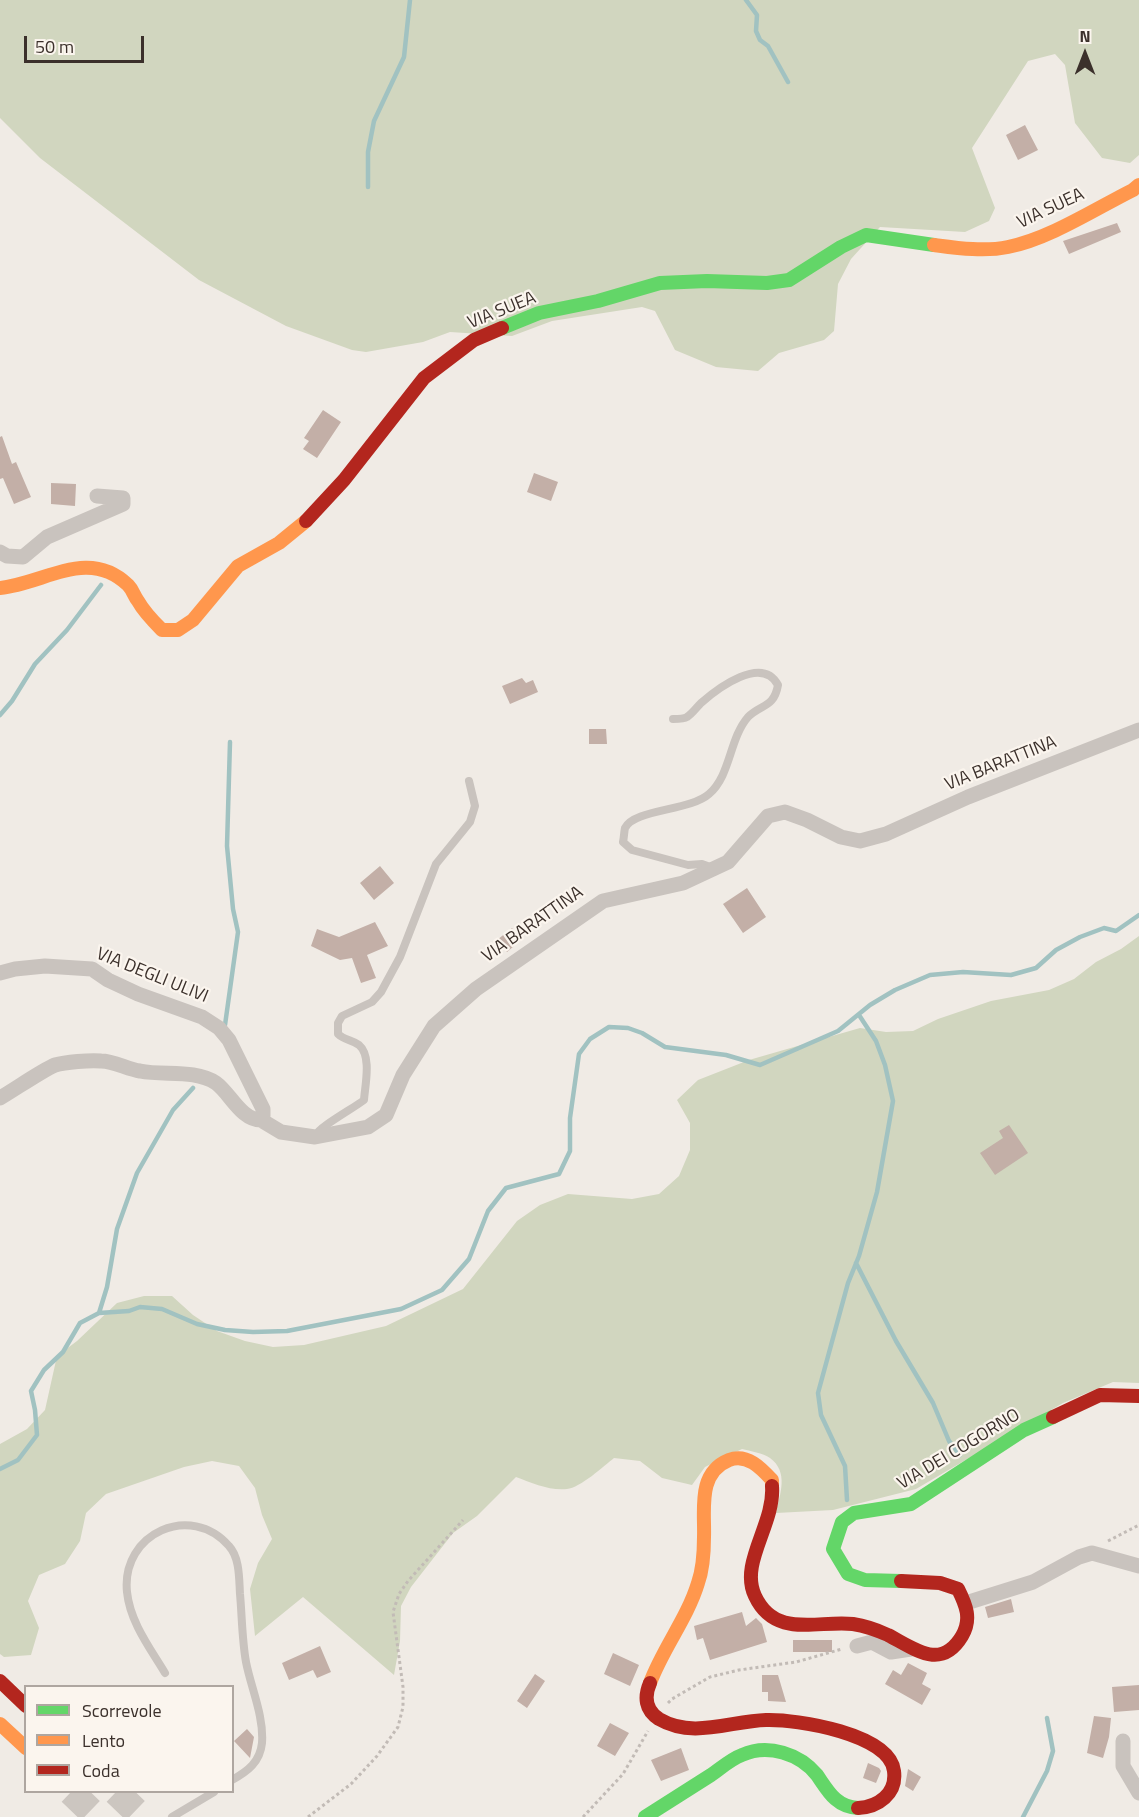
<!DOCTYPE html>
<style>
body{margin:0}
#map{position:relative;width:1139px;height:1817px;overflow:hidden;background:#f0ebe5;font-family:"Titillium Web",sans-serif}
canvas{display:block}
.legend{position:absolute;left:24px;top:1685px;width:210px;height:108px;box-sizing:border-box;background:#fbf5ee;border:2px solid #aea6a0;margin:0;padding:8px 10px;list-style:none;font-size:18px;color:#3b302b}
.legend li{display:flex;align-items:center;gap:12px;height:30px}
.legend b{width:30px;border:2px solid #aea6a0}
.north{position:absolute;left:1055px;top:24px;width:60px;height:60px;-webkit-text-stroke:4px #fbf5ee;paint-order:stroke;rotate:0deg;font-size:16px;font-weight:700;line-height:24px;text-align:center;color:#3b302b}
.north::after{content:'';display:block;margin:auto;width:21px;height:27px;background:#3b302b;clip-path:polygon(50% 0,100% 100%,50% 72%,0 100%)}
.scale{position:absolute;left:24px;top:36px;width:120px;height:27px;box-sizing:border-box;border:3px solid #3b302b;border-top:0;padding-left:8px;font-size:18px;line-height:21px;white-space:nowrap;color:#3b302b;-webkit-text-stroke:4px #fbf5ee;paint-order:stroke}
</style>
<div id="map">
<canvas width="1139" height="1817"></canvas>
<ul class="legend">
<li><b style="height:8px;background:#63d668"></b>Scorrevole</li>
<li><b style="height:8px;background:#ff974d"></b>Lento</li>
<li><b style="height:8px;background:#b3261e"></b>Coda</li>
</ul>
<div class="north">N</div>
<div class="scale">50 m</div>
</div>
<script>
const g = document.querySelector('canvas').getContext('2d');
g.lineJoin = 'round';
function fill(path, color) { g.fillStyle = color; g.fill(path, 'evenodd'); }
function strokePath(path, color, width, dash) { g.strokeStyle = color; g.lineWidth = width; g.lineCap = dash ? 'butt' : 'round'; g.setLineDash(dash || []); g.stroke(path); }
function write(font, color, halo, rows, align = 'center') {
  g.font = font + ' "Titillium Web",sans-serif'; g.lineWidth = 4.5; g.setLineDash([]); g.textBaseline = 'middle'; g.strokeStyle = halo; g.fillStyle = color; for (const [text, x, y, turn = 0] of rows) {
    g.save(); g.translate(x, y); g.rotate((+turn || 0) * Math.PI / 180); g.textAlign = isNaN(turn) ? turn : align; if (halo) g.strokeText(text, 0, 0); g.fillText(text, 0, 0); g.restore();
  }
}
fill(new Path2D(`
 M 0,0 L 1139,0 L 1139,155 L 1130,163 L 1102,158 L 1075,123 L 1065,65 L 1055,54 L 1028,61 L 972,148 L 995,208 L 989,221 L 965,232 L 880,227 L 851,259 L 838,284 L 834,331 L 824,340 L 779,353 L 758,371 L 716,367 L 675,350 L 655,311 L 642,307 L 552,321 L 512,336 L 450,332 L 423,342 L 366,352 L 352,350 L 286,326 L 199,280 L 40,158 L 0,118 Z
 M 1139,936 L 1139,1383 L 1113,1382 L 1063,1403 L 916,1489 L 833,1510 L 776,1513 C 780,1494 789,1472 770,1458 C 763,1453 750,1451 742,1449 L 705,1467 L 692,1485 L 662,1478 L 640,1461 L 614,1458 C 604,1466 580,1488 567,1489 C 550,1491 532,1483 516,1477 L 477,1516 L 453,1533 L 411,1587 L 401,1606 L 400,1641 L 394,1675 L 303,1597 L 255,1636 L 250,1589 L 258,1563 L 272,1539 L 262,1515 L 255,1488 L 239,1466 L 212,1461 L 184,1467 L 106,1494 L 86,1513 L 80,1541 L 65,1564 L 39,1575 L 28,1601 L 39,1628 L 31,1655 L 4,1657 L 0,1654 L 0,1444 L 27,1429 L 45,1410 L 57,1356 L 77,1341 L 117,1303 L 144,1296 L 172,1296 L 193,1315 L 217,1331 L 245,1341 L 273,1347 L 304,1345 L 386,1326 L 463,1289 L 517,1221 L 540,1205 L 568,1194 L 632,1199 L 659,1194 L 679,1176 L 690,1150 L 690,1123 L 677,1100 L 698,1080 L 749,1060 L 860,1028 L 886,1032 L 913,1031 L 938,1019 L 991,1001 L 1049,990 L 1074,979 L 1096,962 L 1121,949 Z`), '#d1d6bf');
strokePath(new Path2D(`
 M 746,0 L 757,15 L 756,31 L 760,40 L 768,46 L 788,82
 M 368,187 L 368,152 L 374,121 L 404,57 L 410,0
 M 0,715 L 12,701 L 35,664 L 67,630 L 101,585
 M 225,1025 L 238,932 L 233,909 L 227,846 L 230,742
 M 856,1263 L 896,1341 L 933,1403 L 949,1441 L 960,1455
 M 99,1313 L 107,1287 L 117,1229 L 137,1173 L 173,1110 L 193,1088
 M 0,1469 L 18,1460 L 37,1435 L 35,1410 L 31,1391 L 44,1370 L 63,1352 L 80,1323 L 99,1313 L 129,1311 L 140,1307 L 162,1309 L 197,1324 L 225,1330 L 253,1332 L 287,1331 L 401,1309 L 442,1290 L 469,1259 L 488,1211 L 506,1188 L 559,1174 L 570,1151 L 570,1118 L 579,1054 L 590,1039 L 609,1027 L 628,1028 L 642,1033 L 665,1047 L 726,1055 L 760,1065 L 838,1031 L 870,1005 L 895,990 L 930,975 L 963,972 L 1011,975 L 1036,968 L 1056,950 L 1080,937 L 1104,928 L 1116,931 L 1139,915
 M 847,1500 L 845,1466 L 821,1415 L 818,1393 L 848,1283 L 859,1256 L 877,1192 L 893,1101 L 885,1065 L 876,1041 L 859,1015
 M 1023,1817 L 1047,1771 L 1053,1751 L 1047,1718`), '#a1c2c1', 4.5);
fill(new Path2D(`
 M 1025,125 L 1038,150 L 1018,160 L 1006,135 Z
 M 1117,223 L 1121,232 L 1069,254 L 1063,241 Z
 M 323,410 L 341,422 L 317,458 L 303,449 L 309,441 L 304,438 Z
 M 2,436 L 12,464 L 16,462 L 31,497 L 14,504 L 3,478 L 0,479 L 0,437 Z
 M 534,473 L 558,482 L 551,501 L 527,492 Z
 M 51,483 L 76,484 L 75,506 L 51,504 Z
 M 522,678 L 526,683 L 533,680 L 538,692 L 510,704 L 502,686 Z
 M 589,729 L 606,729 L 607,744 L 589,744 Z
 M 380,866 L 394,883 L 374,900 L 360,883 Z
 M 747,888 L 766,917 L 743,933 L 723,904 Z
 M 375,922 L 388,946 L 367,955 L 376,978 L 361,983 L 352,958 L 340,960 L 311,946 L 317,929 L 339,937 Z
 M 512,928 L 521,940 L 507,952 L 497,940 Z
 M 1009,1125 L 1028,1153 L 995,1175 L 980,1153 L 1003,1138 L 999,1131 Z
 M 1011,1599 L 1014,1612 L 988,1618 L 985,1607 Z
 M 742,1612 L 746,1626 L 756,1618 L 762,1624 L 767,1642 L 710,1660 L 703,1638 L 697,1640 L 694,1626 Z
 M 793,1640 L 832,1640 L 832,1652 L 793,1652 Z
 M 320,1646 L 331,1672 L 317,1678 L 313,1670 L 289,1680 L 282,1663 Z
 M 613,1653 L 639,1665 L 630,1686 L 604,1674 Z
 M 908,1663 L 927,1673 L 922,1684 L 931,1689 L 922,1705 L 885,1684 L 893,1670 L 901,1675 Z
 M 535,1674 L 545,1681 L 527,1708 L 517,1701 Z
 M 762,1675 L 778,1675 L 786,1702 L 768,1701 L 768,1692 L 762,1692 Z
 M 1139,1685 L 1139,1710 L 1114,1712 L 1112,1687 Z
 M 1094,1716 L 1111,1718 L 1109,1737 L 1103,1758 L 1087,1753 Z
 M 610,1723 L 629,1733 L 615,1756 L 597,1746 Z
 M 247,1729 L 254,1737 L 250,1758 L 234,1741 Z
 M 681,1748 L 689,1770 L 661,1781 L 651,1760 Z
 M 868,1763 L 879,1768 L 881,1771 L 876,1783 L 863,1778 Z
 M 908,1769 L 921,1777 L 913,1791 L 905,1786 Z`), '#c3afa7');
strokePath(new Path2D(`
 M 71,1792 L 97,1817
 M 116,1792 L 142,1817`), '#ccc6c0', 27, [27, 14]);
strokePath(new Path2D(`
 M 1108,1541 L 1139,1525
 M 668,1703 L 672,1699 L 710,1677 L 739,1670 L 796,1662 L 842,1649
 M 308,1817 L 351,1784 L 377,1756 L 398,1727 L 403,1707 L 403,1687 L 393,1612 L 399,1594 L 408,1581 L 463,1520
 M 583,1817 L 623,1774 L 648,1731`), '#c2bbb6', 3, [3, 3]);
strokePath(new Path2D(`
 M 673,719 C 677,719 684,719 687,717 C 692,714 697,707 701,703 C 718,688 762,655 778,685 C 774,708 761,704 748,717 C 729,739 731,775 709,794 C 690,811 634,809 625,828 C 624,832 624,838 623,842 L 632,850 L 688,865 L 702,864 L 713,868
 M 316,1135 C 319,1127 354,1108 364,1100 C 365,1085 372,1056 359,1045 C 352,1040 344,1040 338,1034 L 338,1023 L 342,1016 L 372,1002 L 381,992 L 400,957 L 436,864 L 470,822 L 475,806 L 469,781
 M 165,1673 C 150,1648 130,1622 127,1592 C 121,1533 191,1502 229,1546 C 240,1558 239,1579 240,1594 C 242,1616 242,1640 246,1662 C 251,1688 264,1716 262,1743 C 260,1762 248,1771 232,1780
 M 172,1817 L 214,1792`), '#c9c3be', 8);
strokePath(new Path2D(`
 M 0,552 L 7,556 L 23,557 L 47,537 L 123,504 L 123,498 L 97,496
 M 0,973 L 15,969 L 45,966 L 92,969 L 108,980 L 138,994 L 202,1017 L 219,1028 L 229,1040 L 263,1109 L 263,1116 L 261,1120 C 241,1120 230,1093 216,1083 C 194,1069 165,1076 140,1071 C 127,1069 114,1061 101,1061 C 90,1060 65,1062 55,1065 C 41,1071 14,1090 0,1098
 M 261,1120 L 281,1132 L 315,1137 L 368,1127 L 386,1115 L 403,1075 L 434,1026 L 476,989 L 603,901 L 683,883 L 728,862 L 768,816 L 785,812 L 807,820 L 841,837 L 860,841 L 886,834 L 968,797 L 1139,730
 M 966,1603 L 1033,1582 L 1079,1557 L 1092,1553 L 1139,1566
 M 857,1646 L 872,1642 L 891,1652 L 911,1649
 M 1123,1741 L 1123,1766 L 1139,1793`), '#c9c3be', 15);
strokePath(new Path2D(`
 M 502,328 L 539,313 L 598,301 L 660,283 L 707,281 L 767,283 L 789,280 L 841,247 L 866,235 L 934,245
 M 901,1581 L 865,1580 L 848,1574 L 833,1549 L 842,1522 L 854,1513 L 911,1504 L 1024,1430 L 1053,1417
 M 645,1817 C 667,1803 689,1789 711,1775 C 721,1768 731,1759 742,1755 C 768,1743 800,1754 817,1775 C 828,1791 836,1807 858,1808`), '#63d668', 14);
strokePath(new Path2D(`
 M 934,245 C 957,248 984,252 1008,247 C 1049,239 1095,209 1133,190 L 1139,185
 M 0,588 C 46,583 88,547 128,585 C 133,590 134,596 138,601 C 144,612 153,621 162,630 L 178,630 L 193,620 L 238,566 L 279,543 L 306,521
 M 650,1683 C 663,1648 687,1619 698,1583 C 703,1569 704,1553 704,1537 C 705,1510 697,1473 729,1460 C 747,1453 761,1468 772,1480 L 772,1486
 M 0,1724 L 26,1748`), '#ff974d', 14);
strokePath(new Path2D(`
 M 306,521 L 344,480 L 424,378 L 474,340 L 502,328
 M 1053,1417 L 1100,1395 L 1139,1396
 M 772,1486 C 775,1524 739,1563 755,1596 C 775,1639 818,1620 853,1624 C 866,1626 877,1630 888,1635 C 915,1649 941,1671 962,1636 C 972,1619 966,1605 958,1589 L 940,1583 L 901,1581
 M 0,1681 L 26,1706
 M 650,1683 C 644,1697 645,1710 659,1719 C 693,1739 730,1721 766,1720 C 797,1719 890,1734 894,1771 C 897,1794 878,1807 858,1808`), '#b3261e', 14);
write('18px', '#3b302b', '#fbf5ee', [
 ["VIA SUEA",1051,209,-25],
 ["VIA SUEA",502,311,-22],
 ["VIA BARATTINA",1001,764,-22],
 ["VIA BARATTINA",533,925,-35],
 ["VIA DEGLI ULIVI",152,976,22],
 ["VIA DEI COGORNO",959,1450,-31]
]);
</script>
